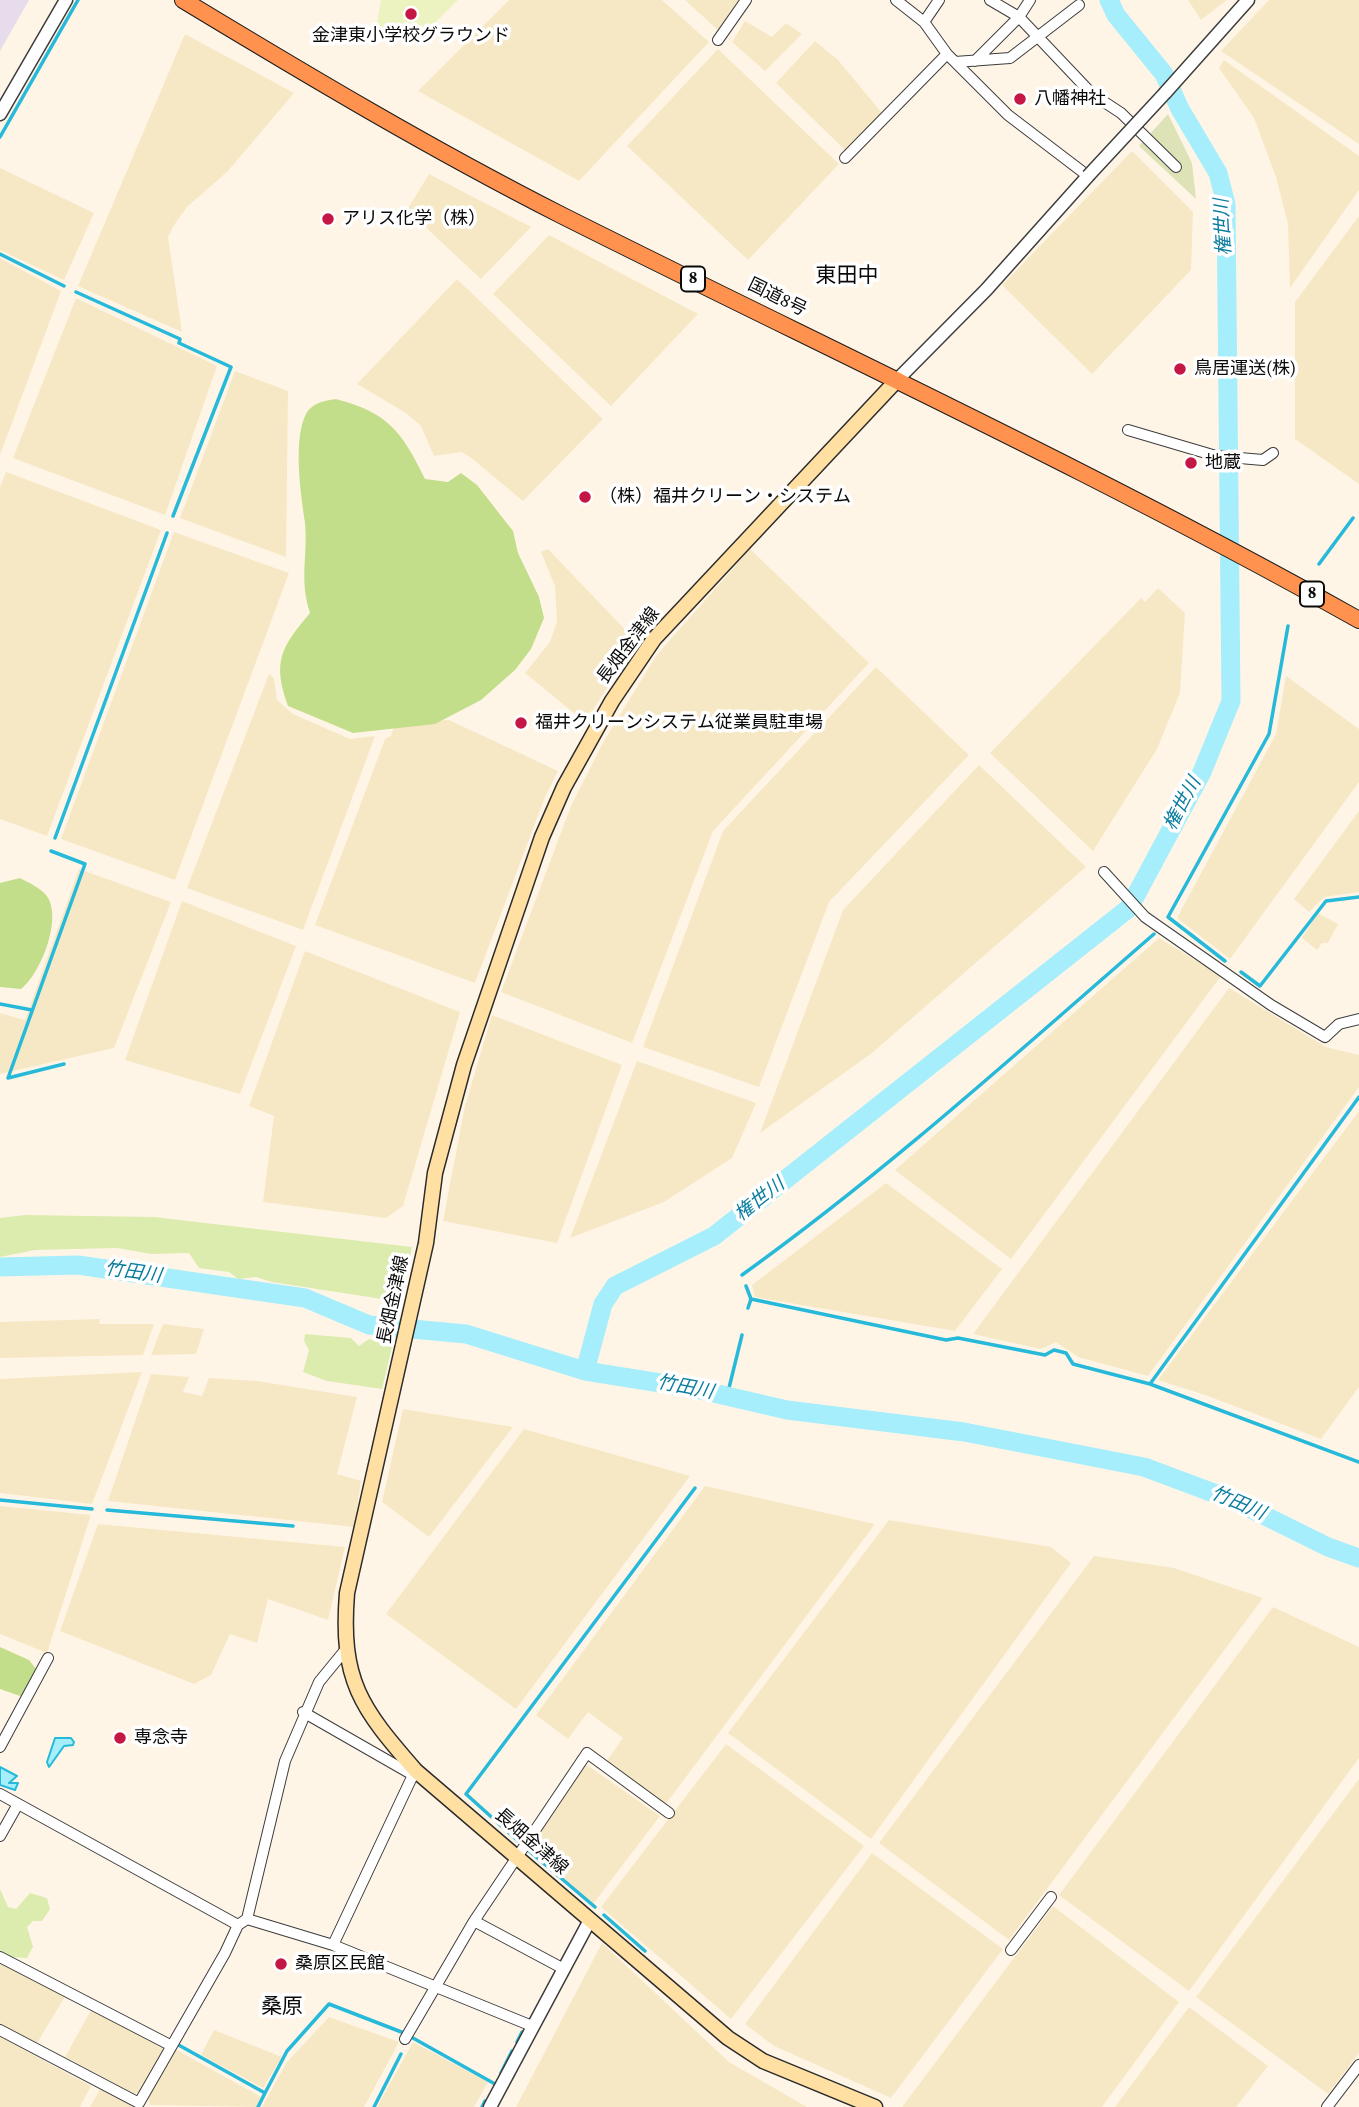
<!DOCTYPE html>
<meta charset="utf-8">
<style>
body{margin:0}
canvas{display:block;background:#fff5e7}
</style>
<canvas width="1359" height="2107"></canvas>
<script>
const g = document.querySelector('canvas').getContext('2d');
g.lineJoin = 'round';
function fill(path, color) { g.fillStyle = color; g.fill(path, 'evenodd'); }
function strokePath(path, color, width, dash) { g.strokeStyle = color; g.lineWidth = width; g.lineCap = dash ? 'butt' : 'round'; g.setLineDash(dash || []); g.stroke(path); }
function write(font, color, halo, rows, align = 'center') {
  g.font = font + ' "Source Serif 4","Noto Sans JP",serif'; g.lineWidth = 7; g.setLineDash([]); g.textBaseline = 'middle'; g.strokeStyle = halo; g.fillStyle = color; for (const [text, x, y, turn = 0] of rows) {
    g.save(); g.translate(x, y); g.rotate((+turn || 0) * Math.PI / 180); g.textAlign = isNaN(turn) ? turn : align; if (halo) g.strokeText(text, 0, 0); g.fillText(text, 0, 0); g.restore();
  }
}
fill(new Path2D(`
 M 0,0 L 29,0 L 0,51 Z`), '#e6dceb');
fill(new Path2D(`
 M 509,0 L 662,0 L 709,42 L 579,181 L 418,91 Z
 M 685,0 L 742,0 L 720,32 Z
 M 1188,0 L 1227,0 L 1201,20 Z
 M 1269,0 L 1359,0 L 1359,144 L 1221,51 Z
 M 745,21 L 772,37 L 786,23 L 802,34 L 765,71 L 732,42 Z
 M 185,34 L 294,93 L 228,171 L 187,207 L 174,225 L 168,237 L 182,332 L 78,286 Z
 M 815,41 L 838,60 L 882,113 L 846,151 L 776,83 Z
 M 718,49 L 839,164 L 748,260 L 627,146 Z
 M 1224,60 L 1359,156 L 1359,190 L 1290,288 L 1288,224 L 1276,177 L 1254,118 L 1219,68 Z
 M 1132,151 L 1193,212 L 1191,270 L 1092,374 L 1002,285 Z
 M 0,168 L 94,213 L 64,280 L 0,250 Z
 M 429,174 L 531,227 L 481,279 L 407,210 Z
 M 1359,216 L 1359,484 L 1295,439 L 1295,302 Z
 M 549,235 L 698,314 L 611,406 L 493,294 Z
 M 0,258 L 61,291 L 0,455 Z
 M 457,279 L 603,419 L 523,501 L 470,457 L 461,452 L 434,456 L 421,426 L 406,413 L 357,384 Z
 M 76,298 L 217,366 L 165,515 L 13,458 Z
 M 235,371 L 288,391 L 286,557 L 180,518 Z
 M 6,472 L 161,530 L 47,836 L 0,819 L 0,487 Z
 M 174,532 L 289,573 L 175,880 L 61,839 Z
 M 548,549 L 637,642 L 585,722 L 525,673 L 550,642 L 557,622 L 555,586 L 541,552 Z
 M 750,549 L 869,663 L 713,831 L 632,1043 L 501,992 L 571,806 L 604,741 L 656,656 Z
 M 1158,588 L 1185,613 L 1180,693 L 1157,749 L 1093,851 L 990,753 L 1141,598 L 1145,602 Z
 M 876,667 L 969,755 L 829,902 L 759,1087 L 643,1047 L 723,831 Z
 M 269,674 L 274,678 L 277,700 L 293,714 L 350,739 L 375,736 L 303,930 L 187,888 Z
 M 1286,676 L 1359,729 L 1359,782 L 1230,959 L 1177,918 L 1276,734 Z
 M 449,720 L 558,771 L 545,797 L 475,983 L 315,925 L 385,739 L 391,736 L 395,723 Z
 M 979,765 L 1086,867 L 872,1053 L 760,1133 L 843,910 Z
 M 1359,811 L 1359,892 L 1324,897 L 1309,912 L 1294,899 Z
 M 79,869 L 171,902 L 114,1048 L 0,1074 L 0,1013 L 25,1020 Z
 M 182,901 L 296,946 L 240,1094 L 125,1060 Z
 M 1318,913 L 1338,924 L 1328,943 L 1322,943 L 1317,950 L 1302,938 Z
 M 1159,938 L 1221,976 L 1011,1259 L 895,1170 Z
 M 305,951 L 460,1012 L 403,1206 L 386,1218 L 263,1202 L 274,1116 L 249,1106 Z
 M 1229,988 L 1326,1047 L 1359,1055 L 1359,1087 L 1148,1376 L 1078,1357 L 1056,1342 L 1041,1349 L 973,1334 Z
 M 492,1015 L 622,1065 L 557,1243 L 443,1221 L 465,1106 Z
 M 637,1061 L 756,1103 L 732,1158 L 664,1202 L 570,1238 Z
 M 1359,1111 L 1359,1387 L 1321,1439 L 1208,1396 L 1158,1380 Z
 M 886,1183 L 1002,1269 L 955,1331 L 755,1297 L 752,1285 Z
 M 100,1319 L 99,1324 L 154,1324 L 143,1355 L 0,1358 L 0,1322 Z
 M 163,1324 L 204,1329 L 196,1354 L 151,1355 Z
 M 142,1372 L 92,1504 L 0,1493 L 0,1379 Z
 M 151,1374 L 189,1377 L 183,1392 L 202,1396 L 209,1378 L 257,1381 L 357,1397 L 337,1474 L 361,1481 L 354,1527 L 108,1501 Z
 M 403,1409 L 513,1427 L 429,1537 L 382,1502 Z
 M 524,1429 L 690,1476 L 516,1709 L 386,1614 Z
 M 705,1486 L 875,1524 L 665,1805 L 606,1762 L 623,1738 L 588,1712 L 568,1739 L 536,1715 Z
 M 0,1506 L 91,1515 L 47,1653 L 0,1634 Z
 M 889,1520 L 1051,1547 L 1071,1563 L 871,1839 L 728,1733 Z
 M 98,1524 L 345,1547 L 328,1620 L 268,1599 L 257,1643 L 230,1634 L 211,1675 L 194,1684 L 60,1631 Z
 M 1094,1556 L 1174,1568 L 1263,1598 L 1009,1940 L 879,1843 Z
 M 1273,1607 L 1359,1647 L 1359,1758 L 1189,1991 L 1059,1895 Z
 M 726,1744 L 864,1846 L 731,2019 L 601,1907 Z
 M 584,1763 L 660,1816 L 593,1904 L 529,1847 Z
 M 1359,1779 L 1359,2053 L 1328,2094 L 1196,1997 Z
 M 872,1853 L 1003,1949 L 891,2098 L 774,2046 L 745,2024 Z
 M 1053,1906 L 1179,2002 L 1102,2107 L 902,2107 Z
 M 602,1943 L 729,2062 L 807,2107 L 516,2107 Z
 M 0,1961 L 66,1995 L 37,2043 L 0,2023 Z
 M 1189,2007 L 1268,2066 L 1236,2107 L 1115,2107 Z
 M 91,2010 L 164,2048 L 143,2090 L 135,2094 L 65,2057 Z
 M 329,2017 L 399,2042 L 364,2107 L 262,2107 L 287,2062 Z
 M 214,2030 L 282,2057 L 263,2088 L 201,2055 Z
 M 0,2037 L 91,2086 L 80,2107 L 0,2107 Z
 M 413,2042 L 488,2082 L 474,2107 L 377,2107 Z
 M 175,2049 L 261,2097 L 256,2107 L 150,2105 L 148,2096 Z
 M 100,2089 L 134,2107 L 90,2107 Z`), '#f7e8c5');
fill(new Path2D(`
 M 25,1215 L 154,1217 L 412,1247 L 401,1302 L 272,1282 L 256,1277 L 238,1279 L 229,1272 L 199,1268 L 189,1253 L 151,1254 L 117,1248 L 35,1250 L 0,1257 L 0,1218 Z
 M 305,1334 L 351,1338 L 359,1346 L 369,1339 L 392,1347 L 382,1389 L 327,1381 L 303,1372 L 309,1350 L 304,1341 Z
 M 0,1889 L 8,1907 L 16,1909 L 30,1893 L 47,1898 L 50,1909 L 42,1921 L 33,1921 L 27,1927 L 33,1947 L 27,1958 L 8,1957 L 0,1950 Z`), '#dcecae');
fill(new Path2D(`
 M 336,399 C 389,413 402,432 425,479 L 448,482 L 461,473 L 477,485 L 513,531 L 518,553 L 539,597 L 544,618 L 531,649 L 515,670 L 481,700 L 435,724 L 353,733 L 288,706 C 272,662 281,647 310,613 C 299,579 308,557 305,523 C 301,495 293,443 305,416 C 311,403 323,401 336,399 Z
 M 20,878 C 31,884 46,890 50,902 C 59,926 40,974 21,989 L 0,987 L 0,883 Z
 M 0,1647 L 29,1660 L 36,1669 L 23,1697 L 0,1689 Z`), '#c3de8b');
fill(new Path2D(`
 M 1168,114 L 1192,163 L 1196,199 L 1139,146 Z`), '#dde2b7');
fill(new Path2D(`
 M 381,0 L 458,0 L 419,39 L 376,27 Z`), '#ecf3c0');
const water = new Path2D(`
 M 55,1738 L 71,1738 L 74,1742 L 73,1745 L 64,1746 L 49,1767 L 47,1762 Z
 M 0,1767 L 17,1776 L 9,1783 L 18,1783 L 15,1790 L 0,1785 Z`);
fill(water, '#a6eefc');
strokePath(water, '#26b9d9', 2);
strokePath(new Path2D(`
 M 0,137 L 78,0
 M 0,254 L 64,286
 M 76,292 L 180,339 L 179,343 L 231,367 L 173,516
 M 1319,564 L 1353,518
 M 55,838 L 167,533
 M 51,851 L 85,864 L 8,1078 L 64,1064
 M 1225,961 L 1168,917 L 1269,734 L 1288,626
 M 1241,972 L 1260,986 L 1326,901 L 1359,897
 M 0,1004 L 32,1010
 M 742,1275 C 887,1171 1019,1051 1154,934
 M 746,1286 L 751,1299 L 946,1340 L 958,1338 L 1045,1355 L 1054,1350 L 1066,1353 L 1073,1364 L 1150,1384 L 1359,1097
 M 748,1308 L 751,1299
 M 1150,1384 L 1359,1462
 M 727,1396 L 742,1335
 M 0,1500 L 92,1509
 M 107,1510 L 293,1526
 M 518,1841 L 466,1794 L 695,1488
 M 528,1850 L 595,1907
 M 604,1915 L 645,1951
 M 517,2042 L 522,2032
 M 175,2043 L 265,2093 L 287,2051 L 329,2004 L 404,2033 L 495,2084
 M 501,2073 L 512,2051
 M 258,2107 L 265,2093
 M 374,2107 L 401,2054
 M 482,2107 L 485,2101`), '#26b9d9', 3.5);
strokePath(new Path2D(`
 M 0,1267 L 78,1265 L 305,1298 L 369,1325 L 466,1334 L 585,1371 L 692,1388 L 787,1410 L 964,1432 L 1144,1467 L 1235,1501 L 1328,1547 L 1359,1558
 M 585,1371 L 603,1304 L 615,1286 L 714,1236 L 1129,908 L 1202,772 L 1231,701 L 1226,204 L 1218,173 L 1180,109 L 1164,74 L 1116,15 L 1109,0`), '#a6eefc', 19);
const minor = new Path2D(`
 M 896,0 L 924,22 L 947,54 L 1008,115 L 1088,176
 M 990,0 L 1019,17 L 1092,94 L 1121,113 L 1176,167
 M 924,22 L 939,0
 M 718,40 L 746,0
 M 975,61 L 1019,17 L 1030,0
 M 955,62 L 1010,58 L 1079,5
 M 845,158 L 947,54
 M 1128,430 L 1216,456 L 1263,460 L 1273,453
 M 1104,872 L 1145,917 L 1271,1005 L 1325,1037 L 1339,1024 L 1359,1019
 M 303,1712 L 413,1775 L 416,1771
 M 0,1747 L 48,1658
 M 0,1794 L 238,1925
 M 0,1836 L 18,1804
 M 247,1919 L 333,1945 L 532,2026
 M 474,1921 L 562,1968
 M 333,1945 L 413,1775
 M 1011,1950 L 1051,1897
 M 0,1957 L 170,2045
 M 0,2030 L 139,2103 L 225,1953 L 238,1925 L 247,1919 L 285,1761 L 319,1682 L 346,1649
 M 405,2039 L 474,1921 L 587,1753 L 669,1813
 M 1327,2107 L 1359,2065`);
const tertiary = new Path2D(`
 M 1165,93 L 1248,0
 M 0,114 L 66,0
 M 898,379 L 986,290 L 1088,176
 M 490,2107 L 590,1920`);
const secondary = new Path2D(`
 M 875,2107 L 763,2061 L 728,2038 L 416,1771 C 361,1708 340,1681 347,1593 L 426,1243 L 435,1173 L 464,1065 L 542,837 L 564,787 L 612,701 L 654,639 L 898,379`);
const trunk = new Path2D(`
 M 183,0 C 307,75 431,149 561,215 C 828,349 1099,474 1359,620`);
strokePath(minor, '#3d3d3d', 12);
strokePath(tertiary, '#3d3d3d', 15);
strokePath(secondary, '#2c2c2c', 17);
strokePath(trunk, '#1b1b1b', 18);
strokePath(minor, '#fff', 10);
strokePath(tertiary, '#fff', 12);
strokePath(secondary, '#ffe0a2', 14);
strokePath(trunk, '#ff924e', 16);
const tertiaryBridge = new Path2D(`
 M 1088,176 L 1165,93`);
strokePath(tertiaryBridge, '#3d3d3d', 15, []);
strokePath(tertiaryBridge, '#fff', 12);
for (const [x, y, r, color] of [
 [411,14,7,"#c51745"],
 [1020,99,7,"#c51745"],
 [328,219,7,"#c51745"],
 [1180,369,7,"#c51745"],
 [1191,463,7,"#c51745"],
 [585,497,7,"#c51745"],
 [521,723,7,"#c51745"],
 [120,1738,7,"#c51745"],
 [281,1964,7,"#c51745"]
]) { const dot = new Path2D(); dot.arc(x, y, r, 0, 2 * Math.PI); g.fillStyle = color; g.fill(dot); strokePath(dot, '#fff', 2.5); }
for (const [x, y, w] of [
 [693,279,24],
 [1312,594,24]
]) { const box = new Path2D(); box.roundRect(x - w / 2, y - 12.5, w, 25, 5); g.fillStyle = '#fff'; g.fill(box); strokePath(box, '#0a0a0a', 2); }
write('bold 16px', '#0a0a0a', null, [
 ["8",693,279],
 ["8",1312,594]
]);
write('18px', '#0a0a0a', '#fff', [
 ["金津東小学校グラウンド",411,36,"center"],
 ["八幡神社",1034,99],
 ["アリス化学（株）",342,219],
 ["鳥居運送(株)",1194,369],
 ["地蔵",1205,463],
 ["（株）福井クリーン・システム",599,497],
 ["福井クリーンシステム従業員駐車場",535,723],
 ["専念寺",134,1738],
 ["桑原区民館",295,1964]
], 'left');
write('18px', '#0a0a0a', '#fff', [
 ["国道8号",777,298,26],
 ["長畑金津線",629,646,-53],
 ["長畑金津線",394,1300,-78],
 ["長畑金津線",531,1842,41]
]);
write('italic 19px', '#0a7d9e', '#fff', [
 ["権世川",1224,227,-93],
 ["権世川",1183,804,-62],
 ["権世川",760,1200,-38],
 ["竹田川",133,1273,8],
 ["竹田川",685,1388,11],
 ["竹田川",1238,1504,23]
]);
write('21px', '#0a0a0a', '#fff', [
 ["東田中",847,277],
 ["桑原",282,2008]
]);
</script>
